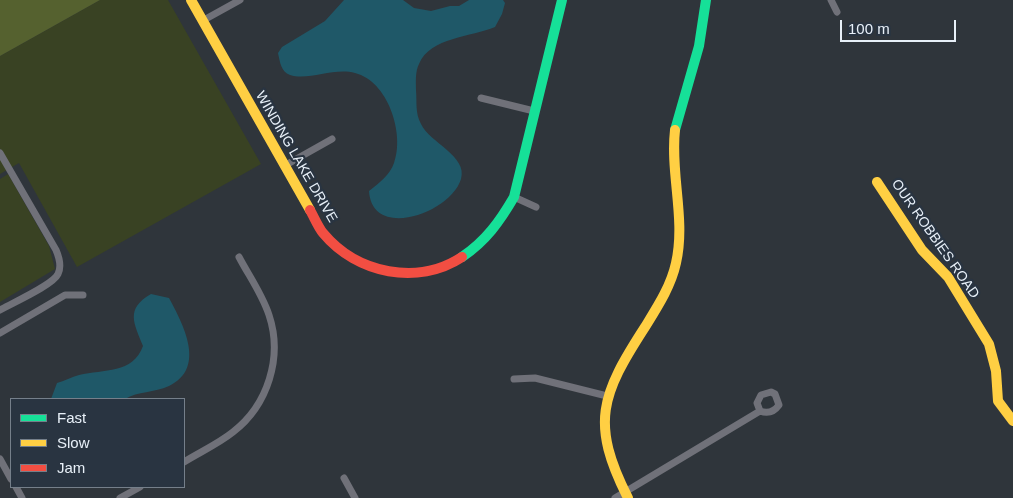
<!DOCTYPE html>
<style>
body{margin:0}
#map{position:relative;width:1013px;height:498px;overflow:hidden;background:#2f353b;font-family:Arial,sans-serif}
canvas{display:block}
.legend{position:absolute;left:10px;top:398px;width:175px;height:90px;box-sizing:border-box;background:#293441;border:1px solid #757f8a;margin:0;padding:6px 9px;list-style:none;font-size:15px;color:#e8f0f8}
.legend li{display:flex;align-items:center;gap:10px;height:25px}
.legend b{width:25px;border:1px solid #757f8a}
.scale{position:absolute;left:840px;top:20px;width:116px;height:22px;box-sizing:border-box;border:2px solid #e8f0f8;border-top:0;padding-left:6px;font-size:15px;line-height:18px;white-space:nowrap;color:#e8f0f8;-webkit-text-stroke:4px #293441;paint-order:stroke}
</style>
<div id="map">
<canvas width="1013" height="498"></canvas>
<ul class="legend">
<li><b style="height:6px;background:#16e098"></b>Fast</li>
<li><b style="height:6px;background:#ffcf43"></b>Slow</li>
<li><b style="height:6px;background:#f24e42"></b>Jam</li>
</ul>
<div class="scale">100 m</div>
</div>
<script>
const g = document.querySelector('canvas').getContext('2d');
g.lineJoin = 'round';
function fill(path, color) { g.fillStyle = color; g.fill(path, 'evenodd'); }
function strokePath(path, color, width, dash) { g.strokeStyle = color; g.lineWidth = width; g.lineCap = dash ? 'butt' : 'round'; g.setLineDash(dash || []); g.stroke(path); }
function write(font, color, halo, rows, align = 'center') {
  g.font = font + ' Arial,sans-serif'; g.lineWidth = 4.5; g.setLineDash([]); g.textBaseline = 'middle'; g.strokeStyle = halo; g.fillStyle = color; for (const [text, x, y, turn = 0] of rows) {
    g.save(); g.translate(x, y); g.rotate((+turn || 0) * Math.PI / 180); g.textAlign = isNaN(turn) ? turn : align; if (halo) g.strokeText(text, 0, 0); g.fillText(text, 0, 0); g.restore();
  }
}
fill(new Path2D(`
 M 100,0 L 168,0 L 261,164 L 77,267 L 19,163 L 0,174 L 0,56 Z
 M 8,174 L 49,246 L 55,269 L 0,302 L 0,179 Z`), '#394223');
fill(new Path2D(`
 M 0,0 L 100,0 L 0,56 Z`), '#55612f');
fill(new Path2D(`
 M 344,0 L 403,0 L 414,8 L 431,11 L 450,6 L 459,6 L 469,0 L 503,0 L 505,3 L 502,14 L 495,27 C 472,37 430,37 419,64 C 415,72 416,82 416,90 C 417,102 415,113 421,124 C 430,143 468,156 461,179 C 451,213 372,241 369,191 C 379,183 390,175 394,163 C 405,134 388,81 355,73 C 334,67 309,81 290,75 C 281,72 280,62 278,53 L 282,47 L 325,21 Z
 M 151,294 L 169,298 C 183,324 207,368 169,386 C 154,393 138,391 125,399 L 51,399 L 57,383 C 64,381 72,377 79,375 C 104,369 133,374 143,346 C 134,323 125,309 151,294 Z`), '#1f5868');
strokePath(new Path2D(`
 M 831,0 L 837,12
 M 202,21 L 240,0
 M 481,98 L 534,111
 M 0,153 L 56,250 C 59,257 62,266 58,274 C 53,285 12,303 0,310
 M 284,166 L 332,139
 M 514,197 L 536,207
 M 0,333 L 65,295 L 83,295
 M 514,379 L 535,378 L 607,396
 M 0,459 L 11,479
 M 184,462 C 200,452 218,444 233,432 C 268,405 283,357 269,315 C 262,294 249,276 239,257
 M 344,478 L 355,498
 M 16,487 L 22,498
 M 120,498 L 140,487
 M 615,498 L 760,411 L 757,403 L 761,395 L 771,392 L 775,394 L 779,405 C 774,412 768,414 760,411`), '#707179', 7);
strokePath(new Path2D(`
 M 675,130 L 699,46 L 706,0
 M 462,257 C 486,241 500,221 514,197 L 562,0`), '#16e098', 10);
strokePath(new Path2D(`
 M 191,0 L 310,210
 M 877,182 L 922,250 L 948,277 L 989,344 L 996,371 L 998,401 L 1013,421
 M 628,498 C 590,423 601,395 645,327 C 658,306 671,286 676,263 C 686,219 670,174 675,130`), '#ffcf43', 10);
strokePath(new Path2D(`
 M 310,210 C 314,217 318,227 323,233 C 357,274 418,286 462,257`), '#f24e42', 10);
write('14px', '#e8f0f8', '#293441', [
 ["WINDING LAKE DRIVE",296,157,60],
 ["OUR ROBBIES ROAD",935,239,55]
]);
</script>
